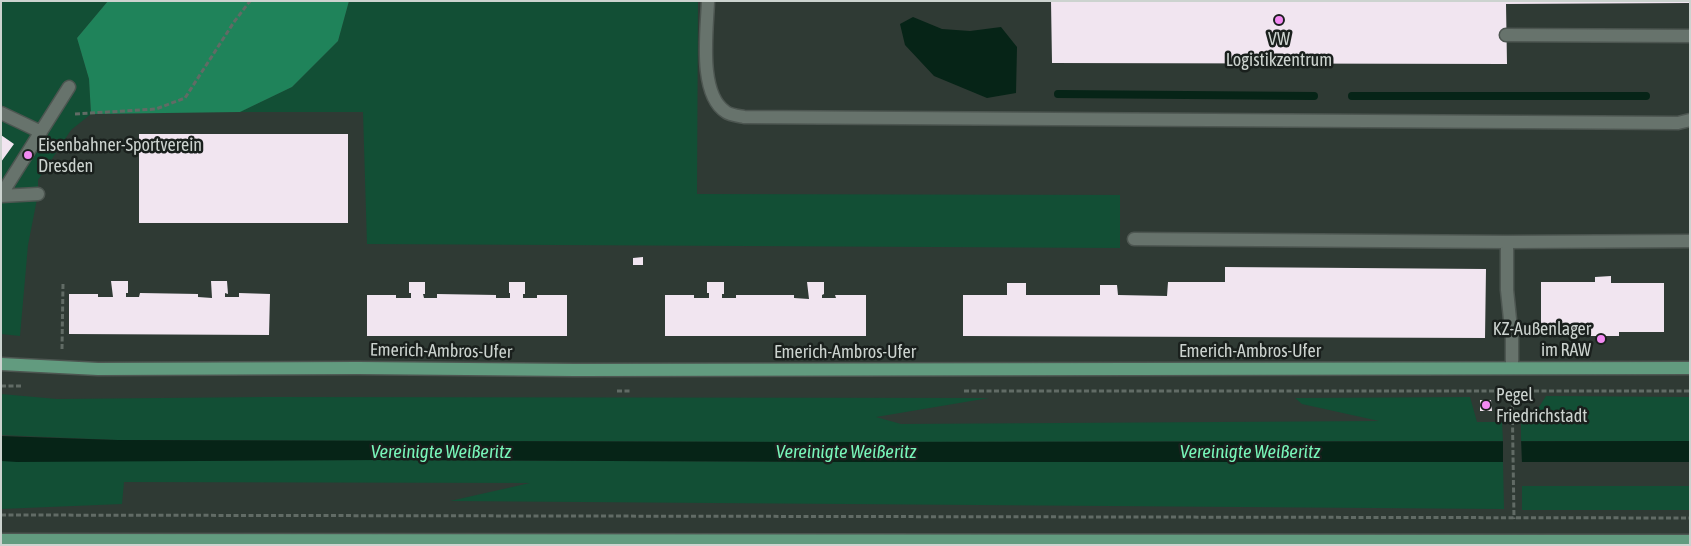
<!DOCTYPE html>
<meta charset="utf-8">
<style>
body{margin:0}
#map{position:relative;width:1691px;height:546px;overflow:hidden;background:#2f3a34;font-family:"Asap Condensed",sans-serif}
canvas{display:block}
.frame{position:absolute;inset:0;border:2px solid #ccd3cf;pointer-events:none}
</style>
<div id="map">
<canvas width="1691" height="546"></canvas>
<div class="frame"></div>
</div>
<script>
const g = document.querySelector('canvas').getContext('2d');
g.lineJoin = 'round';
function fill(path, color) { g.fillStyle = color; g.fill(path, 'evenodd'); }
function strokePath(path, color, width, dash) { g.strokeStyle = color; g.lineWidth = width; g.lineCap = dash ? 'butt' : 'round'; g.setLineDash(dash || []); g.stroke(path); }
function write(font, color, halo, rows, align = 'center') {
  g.font = font + ' "Asap Condensed",sans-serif'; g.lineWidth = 5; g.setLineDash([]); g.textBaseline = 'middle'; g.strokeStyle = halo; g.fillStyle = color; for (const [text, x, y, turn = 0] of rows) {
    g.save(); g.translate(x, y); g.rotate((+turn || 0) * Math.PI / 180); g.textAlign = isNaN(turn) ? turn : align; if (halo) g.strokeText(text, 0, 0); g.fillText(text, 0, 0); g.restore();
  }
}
fill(new Path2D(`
 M 1,1 L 108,1 L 77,38 L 89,79 L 91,114 L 71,130 L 38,180 L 38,194 L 28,245 L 20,336 L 1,334 Z
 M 349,1 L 698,1 L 697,194 L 1120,195 L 1120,248 L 367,244 L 363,112 L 240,112 L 292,87 L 338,41 Z
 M 1,394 L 57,399 L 266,397 L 989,398 L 876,417 L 901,424 L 1379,421 L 1302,404 L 1295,398 L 1470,397 L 1477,422 L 1502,422 L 1503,441 L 809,442 L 117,440 L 1,435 Z
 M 1546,396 L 1690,397 L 1690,441 L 1521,441 L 1521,421 L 1530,421 Z
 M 380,460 L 847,462 L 1503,462 L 1504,509 L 450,501 L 530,483 L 124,482 L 122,504 L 1,509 L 1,461 Z
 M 1522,486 L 1690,486 L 1690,510 L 1522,510 Z`), '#124f35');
fill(new Path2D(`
 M 108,1 L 349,1 L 338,41 L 292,87 L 240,112 L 91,114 L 89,79 L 77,38 Z`), '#1f835a');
fill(new Path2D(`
 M 913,17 L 942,29 L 970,31 L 1001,27 L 1017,47 L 1016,93 L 987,98 L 934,76 L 905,45 L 900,24 Z
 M 1,436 L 117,440 L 809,442 L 1690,441 L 1690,462 L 847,462 L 380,460 L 17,462 L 1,461 Z`), '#062417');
fill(new Path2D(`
 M 1503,438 L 1521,438 L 1522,464 L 1503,464 Z`), '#2f3a34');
strokePath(new Path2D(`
 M 1058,94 L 1314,96
 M 1352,96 L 1646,96`), '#062417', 8);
fill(new Path2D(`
 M 1051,1 L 1690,1 L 1690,3 L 1506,4 L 1507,64 L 1052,63 Z
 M 139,134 L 348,134 L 348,223 L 139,223 Z
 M 1,135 L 14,144 L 1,162 Z
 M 643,257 L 643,265 L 633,265 L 633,258 Z
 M 1225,267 L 1486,269 L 1485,338 L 963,336 L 963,295 L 1007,295 L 1007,283 L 1026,283 L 1026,295 L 1100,295 L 1100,285 L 1117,285 L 1118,295 L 1167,296 L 1168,282 L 1225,282 Z
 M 1611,276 L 1611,283 L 1664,283 L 1664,332 L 1619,332 L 1619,336 L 1587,336 L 1586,332 L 1541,332 L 1541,282 L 1595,282 L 1595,277 Z
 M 111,281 L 128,281 L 128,293 L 126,293 L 126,297 L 139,297 L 140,293 L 198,294 L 198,297 L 212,298 L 211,281 L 227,281 L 228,294 L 225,293 L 225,297 L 239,297 L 239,293 L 270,294 L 269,335 L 69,334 L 69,294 L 98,294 L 98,297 L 113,297 Z
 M 409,282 L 425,282 L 425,294 L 423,294 L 424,298 L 437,298 L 437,294 L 496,295 L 496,298 L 510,298 L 510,293 L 509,293 L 509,282 L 525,282 L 525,294 L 523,294 L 523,298 L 537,298 L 537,295 L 567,295 L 567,336 L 367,336 L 367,295 L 396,295 L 396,298 L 411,298 L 411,293 L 409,293 Z
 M 707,282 L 724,282 L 724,294 L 722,294 L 722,298 L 736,298 L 736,295 L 794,295 L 794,298 L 809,299 L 807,282 L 824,282 L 824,294 L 822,295 L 822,298 L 836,298 L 835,295 L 866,295 L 866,336 L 665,336 L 665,295 L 694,295 L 694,298 L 709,298 L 709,293 L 707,293 Z
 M 1480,400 L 1491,400 L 1492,411 L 1480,411 Z`), '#f1e5f0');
const minor = new Path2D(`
 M 708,1 C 707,31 698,94 726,112 C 730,115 739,116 744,117 L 1678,123 L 1690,120
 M 1506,35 L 1690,36
 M 1,113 L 41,132
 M 1,195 L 69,87
 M 1,196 L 38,194
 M 1134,239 L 1507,242 L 1690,241
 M 1507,242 L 1507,290 L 1512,339 L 1512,367`);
const major = new Path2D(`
 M 1,364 L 98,369 L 358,368 L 575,370 L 1690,368
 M 1,540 L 1690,541`);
strokePath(minor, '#4d5651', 15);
strokePath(major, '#4d5651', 15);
strokePath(new Path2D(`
 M 75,114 L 156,109 L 185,98 L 234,22 L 250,1
 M 62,349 L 63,283
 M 1,386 L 23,386
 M 1512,390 L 1514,519
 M 617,391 L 631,391
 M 964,391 L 1690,391
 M 1,515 L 1690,518`), '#616b65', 3, [5, 2.5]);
strokePath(minor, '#67736c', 12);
strokePath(major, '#629b7f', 12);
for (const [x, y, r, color] of [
 [1279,20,5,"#f38af2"],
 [28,155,5,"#f38af2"],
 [1601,339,5,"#f38af2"],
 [1486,405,5,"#f38af2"]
]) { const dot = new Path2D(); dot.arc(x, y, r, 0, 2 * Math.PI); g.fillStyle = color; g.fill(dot); strokePath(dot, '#1a201d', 2); }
write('18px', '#ccd3cf', '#1a201d', [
 ["VW",1279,39,"center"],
 ["Logistikzentrum",1279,60,"center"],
 ["Eisenbahner-Sportverein",38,145],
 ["Dresden",38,166],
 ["KZ-Außenlager",1591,329,"right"],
 ["im RAW",1591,350,"right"],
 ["Pegel",1496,395],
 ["Friedrichstadt",1496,416]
], 'left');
write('18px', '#ccd3cf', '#1a201d', [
 ["Emerich-Ambros-Ufer",441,351,1],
 ["Emerich-Ambros-Ufer",1250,351],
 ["Emerich-Ambros-Ufer",845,352]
]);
write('italic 19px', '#78f5b9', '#1a201d', [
 ["Vereinigte Weißeritz",441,452],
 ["Vereinigte Weißeritz",846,452],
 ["Vereinigte Weißeritz",1250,452]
]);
</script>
